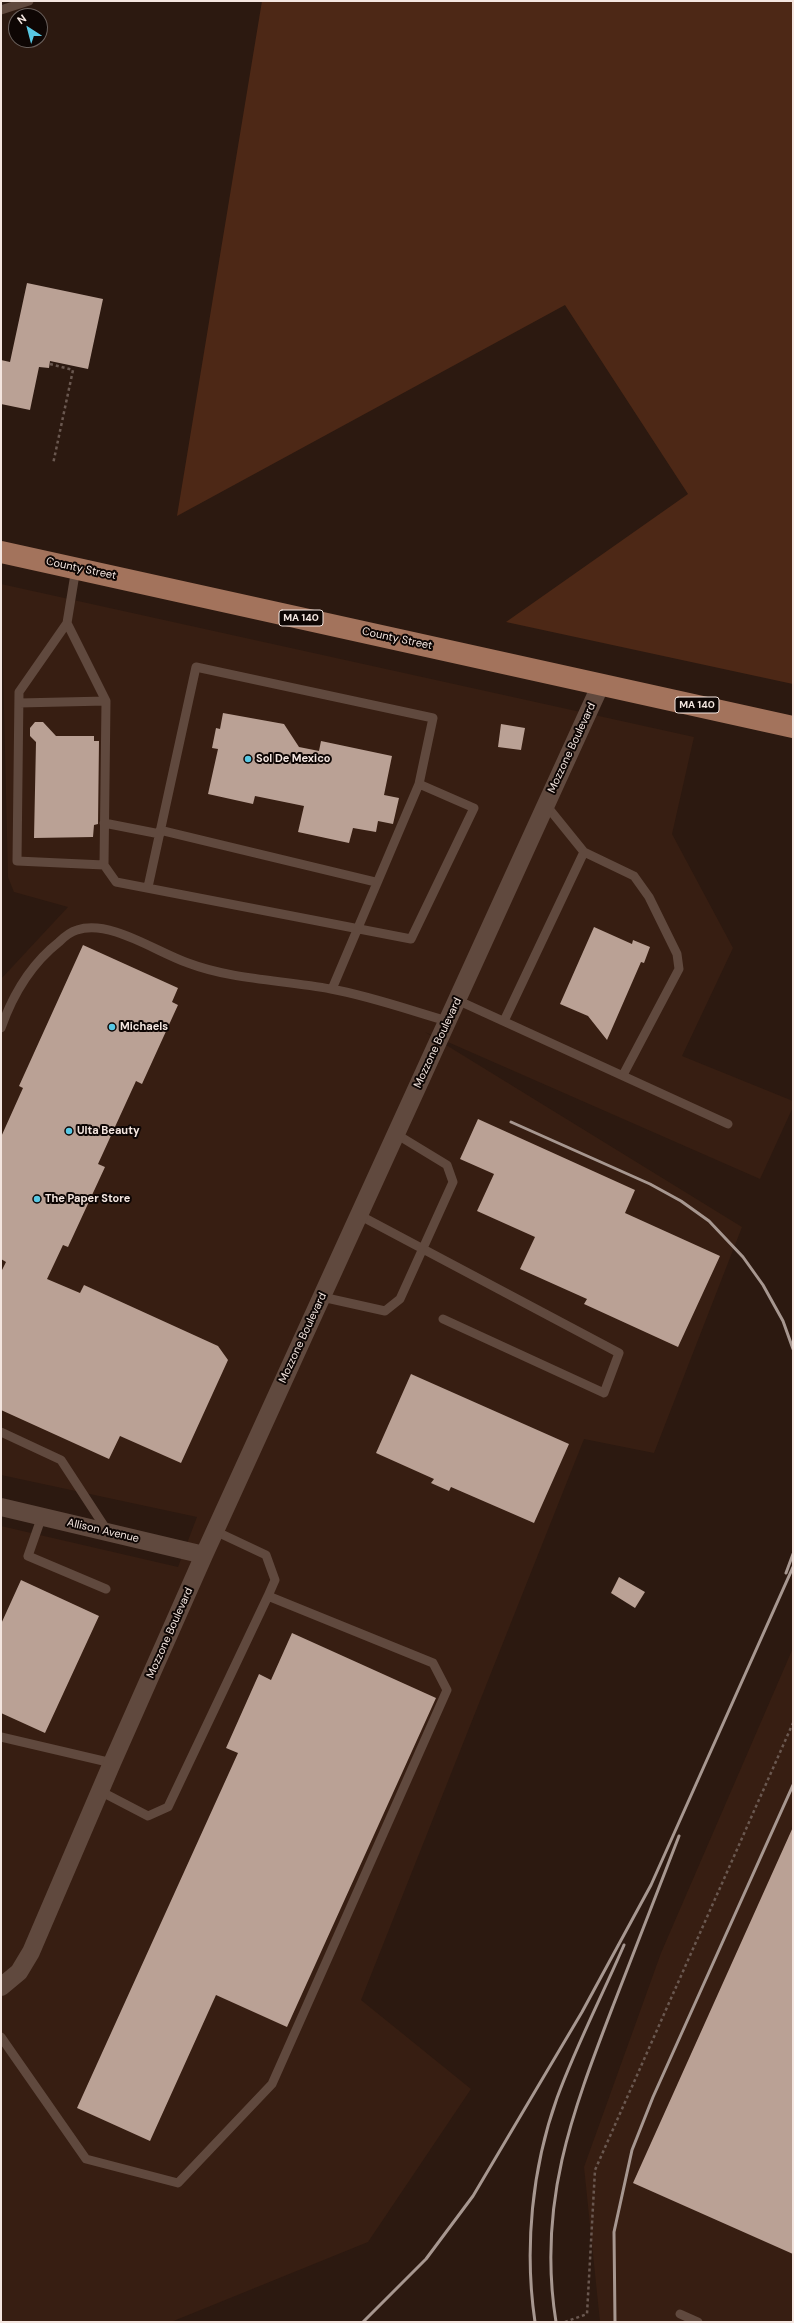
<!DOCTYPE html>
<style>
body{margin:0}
#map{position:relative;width:794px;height:2323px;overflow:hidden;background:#2c1910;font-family:"DM Sans",sans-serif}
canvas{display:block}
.frame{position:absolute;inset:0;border:2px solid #f4e6e0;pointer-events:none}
.north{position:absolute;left:8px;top:8px;width:40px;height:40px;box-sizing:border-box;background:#0e0604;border:1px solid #6a605c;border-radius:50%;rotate:324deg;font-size:11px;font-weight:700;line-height:16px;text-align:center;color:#f4e6e0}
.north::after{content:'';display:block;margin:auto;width:14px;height:18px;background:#58c8e4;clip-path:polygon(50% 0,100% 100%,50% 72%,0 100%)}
</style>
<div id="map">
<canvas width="794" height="2323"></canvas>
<div class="frame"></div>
<div class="north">N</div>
</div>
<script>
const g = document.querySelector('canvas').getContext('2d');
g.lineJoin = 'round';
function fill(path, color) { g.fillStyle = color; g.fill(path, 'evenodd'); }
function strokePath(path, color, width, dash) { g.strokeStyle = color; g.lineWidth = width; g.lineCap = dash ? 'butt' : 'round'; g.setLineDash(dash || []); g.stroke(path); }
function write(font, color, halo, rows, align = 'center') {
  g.font = font + ' "DM Sans",sans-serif'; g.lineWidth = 4; g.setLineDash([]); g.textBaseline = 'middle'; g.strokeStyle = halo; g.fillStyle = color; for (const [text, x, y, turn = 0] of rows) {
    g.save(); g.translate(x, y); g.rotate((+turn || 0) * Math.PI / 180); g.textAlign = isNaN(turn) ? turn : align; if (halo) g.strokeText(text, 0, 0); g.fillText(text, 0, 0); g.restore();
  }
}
fill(new Path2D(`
 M 1,584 L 694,737 L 672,834 L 733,948 L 682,1056 L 793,1101 L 793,1107 L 760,1179 L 425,1032 L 742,1227 L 654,1453 L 584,1439 L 361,2000 L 471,2089 L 368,2242 L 171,2322 L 1,2322 L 1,1526 L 178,1567 L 197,1517 L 1,1475 L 1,979 L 68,907 L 14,892 L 8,877 Z
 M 793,1648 L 793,2322 L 600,2322 L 584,2167 L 661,1953 Z`), '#371e12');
fill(new Path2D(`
 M 262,1 L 793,1 L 793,684 L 506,622 L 688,494 L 565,305 L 177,516 Z`), '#4d2816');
fill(new Path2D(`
 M 27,283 L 103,299 L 88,369 L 50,361 L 49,368 L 39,367 L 30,410 L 1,404 L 1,360 L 10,362 Z
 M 223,713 L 284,724 L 299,747 L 319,751 L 321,741 L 392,756 L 384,795 L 399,798 L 393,824 L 378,821 L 376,832 L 353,828 L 349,843 L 298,832 L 304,806 L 255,796 L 253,804 L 208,794 L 218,749 L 212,748 L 216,728 L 220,729 Z
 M 35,722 L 43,722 L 56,736 L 94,736 L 94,741 L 99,741 L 98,824 L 94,825 L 93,837 L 34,838 L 36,742 L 30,736 L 30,728 Z
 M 501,724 L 525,728 L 521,750 L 498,747 Z
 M 594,927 L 632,944 L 633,940 L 650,947 L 644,963 L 641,962 L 607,1040 L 588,1016 L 560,1004 Z
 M 83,945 L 178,988 L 172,1002 L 178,1005 L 142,1084 L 136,1081 L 98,1164 L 105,1167 L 68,1247 L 63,1245 L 47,1279 L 80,1293 L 84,1285 L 218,1346 L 228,1360 L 181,1463 L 120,1436 L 109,1459 L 1,1410 L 1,1272 L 6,1262 L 1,1259 L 1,1137 L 23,1088 L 19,1086 Z
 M 478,1119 L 635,1190 L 625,1213 L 720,1256 L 678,1347 L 584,1304 L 587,1299 L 520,1269 L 535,1237 L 477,1211 L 494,1174 L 460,1159 Z
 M 411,1374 L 569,1444 L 534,1523 L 451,1487 L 449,1491 L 431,1483 L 434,1479 L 376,1453 Z
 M 619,1577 L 645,1592 L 635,1608 L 611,1593 Z
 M 21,1580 L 99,1616 L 45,1733 L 1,1713 L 1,1624 Z
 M 292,1633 L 436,1698 L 287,2027 L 216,1995 L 150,2141 L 77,2108 L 238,1753 L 226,1748 L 259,1674 L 271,1680 Z
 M 793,1827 L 793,2254 L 633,2183 Z`), '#baa195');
strokePath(new Path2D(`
 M 50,364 L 73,370 L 53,464
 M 565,2322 L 587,2314 L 595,2170 L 793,1723`), '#6a5850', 2.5, [3, 3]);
strokePath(new Path2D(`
 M 1,10 L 29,1
 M 76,568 L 67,623 L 19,692 L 17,861 L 104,865
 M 67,623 L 106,701 L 104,865 L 116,882 L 411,939 L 474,808 L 419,784
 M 19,703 L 106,701
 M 104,823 L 160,834
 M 160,830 L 376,882
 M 584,852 L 634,876 L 649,897 L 677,954 L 679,969 L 623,1075
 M 148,887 L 196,667 L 433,718 L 419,784 L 332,989
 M 457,1000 L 728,1124
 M 504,1021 L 584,852 L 546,805
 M 1,1028 C 13,994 31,964 59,942 C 64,937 70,932 77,930 C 110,919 156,952 188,963 C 233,980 283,980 331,989 C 370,996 409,1010 447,1021
 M 359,1215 L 619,1353 L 604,1393 L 443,1319
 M 322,1297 L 385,1311 L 400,1299 L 453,1182 L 447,1165 L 396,1134
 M 1,1432 L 61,1460 L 108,1532
 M 42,1516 L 28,1556 L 106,1589
 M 215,1531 L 266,1555 L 275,1580 L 268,1596
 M 1,1737 L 112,1763
 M 1,2037 L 86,2159 L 178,2183 L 272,2084 L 447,1690 L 433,1663 L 268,1596 L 168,1807 L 148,1816 L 100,1791
 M 680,2314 L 698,2322`), '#60493e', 9);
strokePath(new Path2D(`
 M 1,1507 L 204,1555
 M 1,1987 L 19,1972 L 31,1952 L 112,1763 L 204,1555 L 601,684`), '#60493e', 18);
strokePath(new Path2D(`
 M 1,552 L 793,727`), '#a3735c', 22);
strokePath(new Path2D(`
 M 511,1122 L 650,1184 L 681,1201 L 709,1221 L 743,1257 L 763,1285 L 783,1321 L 793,1349
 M 786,1573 L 793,1554
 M 363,2322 L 426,2259 L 473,2196 L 582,2012 L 651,1885 L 793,1567
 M 535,2322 C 524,2248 532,2168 557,2098 C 576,2046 602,1996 624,1945
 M 556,2322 C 537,2204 572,2113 613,2006 C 635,1949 657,1893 679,1836
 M 615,2322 L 614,2232 L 632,2150 L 653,2097 L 793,1785`), '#a79790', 3);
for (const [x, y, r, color] of [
 [248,759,4,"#58c8e4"],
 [112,1027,4,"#58c8e4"],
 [69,1131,4,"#58c8e4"],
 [37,1199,4,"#58c8e4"]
]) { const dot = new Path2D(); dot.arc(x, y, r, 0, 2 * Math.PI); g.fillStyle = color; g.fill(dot); strokePath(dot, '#0e0604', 1.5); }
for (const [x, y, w] of [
 [301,618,44],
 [697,705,44]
]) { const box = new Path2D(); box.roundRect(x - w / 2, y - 8, w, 16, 3); g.fillStyle = '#0e0604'; g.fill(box); strokePath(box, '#f4e6e0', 1); }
write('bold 10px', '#f4e6e0', null, [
 ["MA 140",301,618],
 ["MA 140",697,705]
]);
write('11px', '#f4e6e0', '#0e0604', [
 ["County Street",81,569,12],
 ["County Street",397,639,12],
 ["Mozzone Boulevard",572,748,-65],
 ["Mozzone Boulevard",438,1043,-65],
 ["Mozzone Boulevard",303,1338,-65],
 ["Allison Avenue",103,1531,13],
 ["Mozzone Boulevard",170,1633,-66]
]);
write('bold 11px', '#f4e6e0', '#0e0604', [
 ["Sol De Mexico",256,759],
 ["Michaels",120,1027],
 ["Ulta Beauty",77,1131],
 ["The Paper Store",45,1199]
], 'left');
</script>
